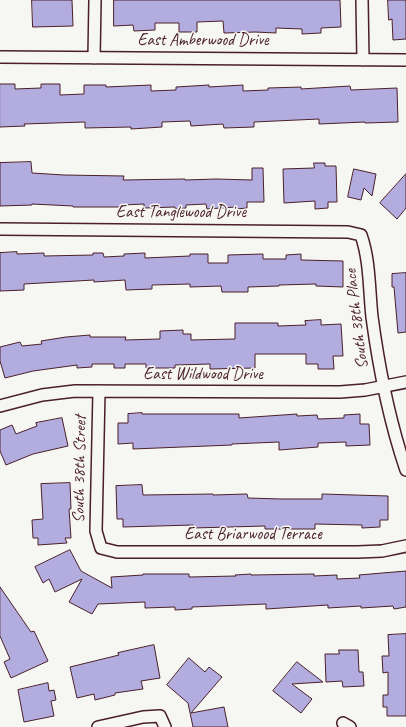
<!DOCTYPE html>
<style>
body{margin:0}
canvas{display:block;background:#f6f6f2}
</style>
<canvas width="406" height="727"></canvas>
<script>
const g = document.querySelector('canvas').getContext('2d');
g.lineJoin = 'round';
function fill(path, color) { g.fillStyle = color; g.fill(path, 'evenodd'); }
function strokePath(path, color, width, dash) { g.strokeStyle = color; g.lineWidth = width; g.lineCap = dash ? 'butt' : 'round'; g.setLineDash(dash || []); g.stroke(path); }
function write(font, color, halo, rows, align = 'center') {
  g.font = font + ' Caveat,sans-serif'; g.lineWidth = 3; g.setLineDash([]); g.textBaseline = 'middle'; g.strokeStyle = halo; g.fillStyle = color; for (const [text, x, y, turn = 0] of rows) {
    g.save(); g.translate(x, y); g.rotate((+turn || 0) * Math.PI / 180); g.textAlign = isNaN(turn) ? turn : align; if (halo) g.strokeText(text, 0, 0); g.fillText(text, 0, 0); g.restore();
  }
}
const building = new Path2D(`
 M 32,0 L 72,0 L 73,26 L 33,27 Z
 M 114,0 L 340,0 L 341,27 L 321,28 L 321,33 L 302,34 L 302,29 L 276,28 L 276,33 L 255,32 L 224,33 L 223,21 L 197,22 L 197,32 L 179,32 L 179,23 L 155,23 L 155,30 L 134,31 L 133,25 L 114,26 Z
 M 388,0 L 406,0 L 406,39 L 393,40 L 392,19 L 389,20 Z
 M 0,84 L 15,84 L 15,89 L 41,88 L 41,84 L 60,84 L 60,95 L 84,94 L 84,85 L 106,85 L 106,87 L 151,85 L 151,91 L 176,90 L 176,87 L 209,85 L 209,87 L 243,85 L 243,91 L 268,90 L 268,88 L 301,87 L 301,89 L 350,86 L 351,90 L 397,88 L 398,122 L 365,123 L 365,122 L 319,124 L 319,119 L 254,122 L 254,127 L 224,128 L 223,124 L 191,126 L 190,121 L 162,122 L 162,127 L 131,129 L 131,127 L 85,128 L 85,122 L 24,124 L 25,126 L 0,127 Z
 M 31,162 L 32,173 L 64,175 L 124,176 L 123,180 L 185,179 L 185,180 L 216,179 L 252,180 L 252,168 L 263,168 L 264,202 L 247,202 L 247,208 L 236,209 L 236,207 L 207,209 L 206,204 L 186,205 L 186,208 L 175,209 L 175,207 L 144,208 L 144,204 L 123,205 L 123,207 L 73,207 L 73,206 L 32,204 L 32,205 L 0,206 L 0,163 Z
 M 314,163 L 325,163 L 325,166 L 336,166 L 337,202 L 328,202 L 328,208 L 315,209 L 315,201 L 284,203 L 283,169 L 314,168 Z
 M 354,169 L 376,174 L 372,196 L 364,188 L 361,200 L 348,197 Z
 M 406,174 L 406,208 L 397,219 L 380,203 Z
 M 17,252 L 17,254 L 44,253 L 44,256 L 93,255 L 93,253 L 103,253 L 104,257 L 124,256 L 124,254 L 145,253 L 145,258 L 190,256 L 190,254 L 208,254 L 208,263 L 228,263 L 228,255 L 263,254 L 263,259 L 286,259 L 286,255 L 301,254 L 301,260 L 343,261 L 343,287 L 316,286 L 316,284 L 279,285 L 279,286 L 248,287 L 248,292 L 222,292 L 221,286 L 190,287 L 190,284 L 152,285 L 152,289 L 126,290 L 125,280 L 94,282 L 94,280 L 24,284 L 24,290 L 0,291 L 0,253 Z
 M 406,273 L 406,332 L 398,333 L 394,287 L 392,287 L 392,274 Z
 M 321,320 L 321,325 L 341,324 L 343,356 L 333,356 L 334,369 L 318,369 L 318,364 L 306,364 L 306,354 L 255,354 L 255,368 L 210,369 L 210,364 L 175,365 L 175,368 L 146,368 L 146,364 L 125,364 L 125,368 L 114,368 L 114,364 L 92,364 L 92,367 L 77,368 L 77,365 L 33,371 L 5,378 L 0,361 L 0,347 L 20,342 L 22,346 L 42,344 L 41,341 L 66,337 L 90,335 L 90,337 L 126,337 L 125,340 L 160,339 L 160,331 L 183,330 L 183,334 L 191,334 L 191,340 L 235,339 L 235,323 L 278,323 L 278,326 L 306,325 L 305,321 Z
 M 142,413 L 142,414 L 239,414 L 239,418 L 297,414 L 297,416 L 317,415 L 318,419 L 344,418 L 344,415 L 360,414 L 360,424 L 369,424 L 370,445 L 346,446 L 346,442 L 318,443 L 318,447 L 279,450 L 279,442 L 232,444 L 232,445 L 133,449 L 133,443 L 118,444 L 118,423 L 128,423 L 128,414 Z
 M 62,418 L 68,446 L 33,454 L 6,465 L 0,451 L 0,430 L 12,425 L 16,434 L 37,426 L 36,423 Z
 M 70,483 L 71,509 L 69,509 L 71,538 L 65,538 L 67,543 L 38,545 L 38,538 L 33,538 L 32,520 L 43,519 L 41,484 Z
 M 142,485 L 143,495 L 213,494 L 213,495 L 247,494 L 248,498 L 281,499 L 322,499 L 322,494 L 388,496 L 388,520 L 380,520 L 380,527 L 362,528 L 362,525 L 315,524 L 315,529 L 265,529 L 265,526 L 193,528 L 193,525 L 123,527 L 123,519 L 117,519 L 116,486 Z
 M 70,550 L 81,571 L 112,588 L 111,577 L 143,575 L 143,574 L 189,574 L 189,577 L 236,576 L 235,575 L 251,574 L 251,575 L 314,574 L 314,576 L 337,575 L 337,579 L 360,578 L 359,575 L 406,571 L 406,607 L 394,609 L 393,606 L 361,608 L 361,606 L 328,608 L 328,605 L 266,609 L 266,604 L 192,607 L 192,609 L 175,610 L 175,607 L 145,608 L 145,602 L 98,604 L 92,614 L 69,602 L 82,579 L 55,592 L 49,579 L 43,583 L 35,567 Z
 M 0,587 L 31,632 L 34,631 L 48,661 L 11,678 L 4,662 L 10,659 L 0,636 Z
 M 406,634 L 406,716 L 387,716 L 387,707 L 383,707 L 383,695 L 388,695 L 388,672 L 383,673 L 382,656 L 389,656 L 388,635 Z
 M 154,645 L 160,678 L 141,681 L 143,689 L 115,693 L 115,695 L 95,700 L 94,694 L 77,698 L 70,667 L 119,655 L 118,653 Z
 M 339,650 L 358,650 L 359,672 L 363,672 L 364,686 L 343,687 L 342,681 L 326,682 L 325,654 L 339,654 Z
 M 189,658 L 205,672 L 209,667 L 222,677 L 191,713 L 224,707 L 228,727 L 193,727 L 188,703 L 167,685 Z
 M 297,662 L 323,682 L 292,684 L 312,699 L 301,713 L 273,691 Z
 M 48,683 L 49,691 L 54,690 L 56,700 L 51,701 L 54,716 L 24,722 L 18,690 Z`);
fill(building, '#b3addf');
strokePath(building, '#4a1f2b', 1);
const minor = new Path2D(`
 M 362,0 L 363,60
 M 0,57 L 406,60
 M 94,58 L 95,0
 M 0,229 L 348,232 L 361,235 C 370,261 369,289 372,317 C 379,369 389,420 406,470
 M 99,391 L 96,531 L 101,548 L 117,552 L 358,552 L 382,551 L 406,546
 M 0,406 L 42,395 L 75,391 L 340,392 L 365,390 L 406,382
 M 343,723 L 350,727
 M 98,727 L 143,717 L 160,716 L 165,727`);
strokePath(minor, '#4a1f2b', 14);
strokePath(minor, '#f6f6f2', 11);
write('17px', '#4a1f2b', '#f6f6f2', [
 ["East Amberwood Drive",203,41],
 ["East Tanglewood Drive",181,213],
 ["South 38th Place",357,319,-97],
 ["East Wildwood Drive",203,375],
 ["South 38th Street",80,469,-89],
 ["East Briarwood Terrace",253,535]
]);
</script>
